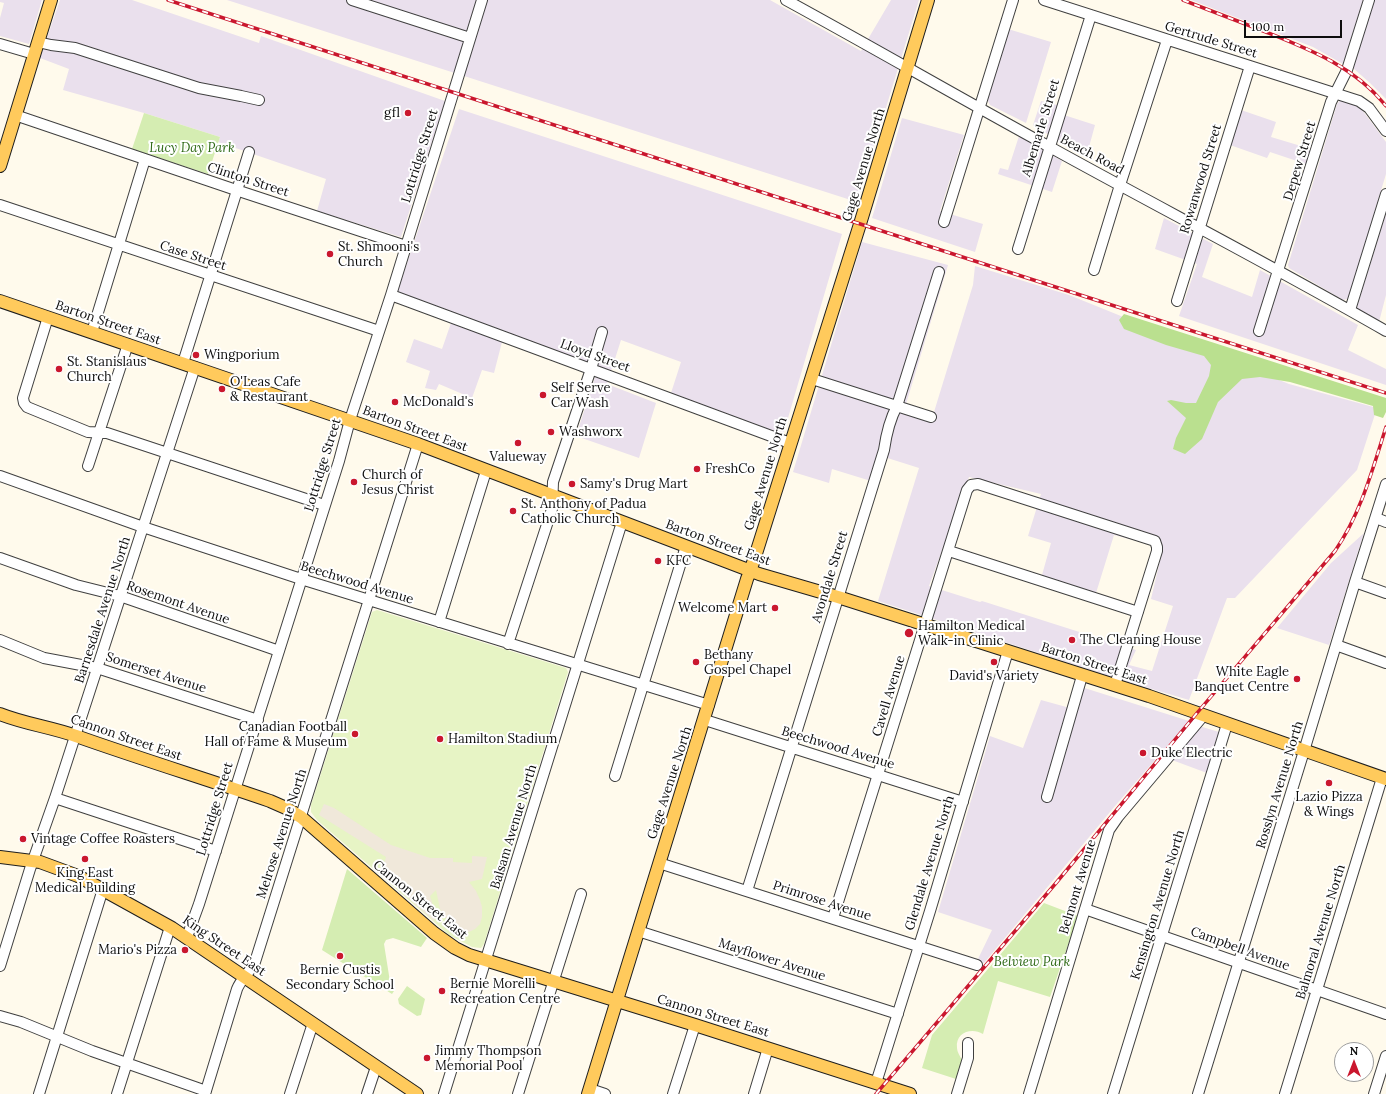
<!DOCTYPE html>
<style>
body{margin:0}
#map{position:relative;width:1386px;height:1094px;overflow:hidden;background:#fffaec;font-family:Lora,serif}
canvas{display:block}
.north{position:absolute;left:1334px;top:1042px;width:40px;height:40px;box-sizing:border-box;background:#fff;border:1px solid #9e9e9e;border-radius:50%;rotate:0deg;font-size:11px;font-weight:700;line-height:16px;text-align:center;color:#0d0d0d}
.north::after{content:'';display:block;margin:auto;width:14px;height:18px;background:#ca172e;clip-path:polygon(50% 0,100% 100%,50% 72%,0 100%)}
.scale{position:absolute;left:1244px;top:20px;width:98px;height:18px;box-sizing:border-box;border:2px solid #0d0d0d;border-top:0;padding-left:5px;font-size:12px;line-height:14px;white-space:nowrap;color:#0d0d0d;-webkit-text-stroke:3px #fff;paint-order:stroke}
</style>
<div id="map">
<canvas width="1386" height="1094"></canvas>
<div class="north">N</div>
<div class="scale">100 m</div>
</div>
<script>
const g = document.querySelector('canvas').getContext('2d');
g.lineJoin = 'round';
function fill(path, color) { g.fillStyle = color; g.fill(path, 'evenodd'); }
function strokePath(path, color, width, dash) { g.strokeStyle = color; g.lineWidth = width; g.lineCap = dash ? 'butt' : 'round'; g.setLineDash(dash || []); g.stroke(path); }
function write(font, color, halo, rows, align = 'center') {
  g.font = font + ' Lora,serif'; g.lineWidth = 4; g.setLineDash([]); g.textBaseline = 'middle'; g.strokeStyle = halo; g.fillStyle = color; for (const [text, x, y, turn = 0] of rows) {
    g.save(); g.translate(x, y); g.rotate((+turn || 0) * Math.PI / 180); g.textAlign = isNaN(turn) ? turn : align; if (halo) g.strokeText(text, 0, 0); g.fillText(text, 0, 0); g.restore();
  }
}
fill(new Path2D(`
 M 0,0 L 42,0 L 29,44 L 0,36 L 0,18 L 4,3 L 0,2 Z
 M 60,0 L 132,0 L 259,43 L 261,36 L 445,101 L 401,237 L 317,211 L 326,179 L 218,142 L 220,137 L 144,113 L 63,90 L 69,69 L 40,58 Z
 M 227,0 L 770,0 L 861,51 L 891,0 L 919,0 L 857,202 Z
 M 1191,0 L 1363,0 L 1343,64 L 1313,47 Z
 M 1374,0 L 1386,0 L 1386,99 L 1370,83 L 1353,68 Z
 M 1008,29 L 1051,42 L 1026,123 L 990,105 L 987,99 Z
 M 1340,100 L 1360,107 L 1386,142 L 1386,174 L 1349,296 L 1347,299 L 1343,300 L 1289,268 L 1288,265 L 1337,104 Z
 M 1041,101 L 1057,105 L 1064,115 L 1095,125 L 1086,158 L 1033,125 Z
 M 459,109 L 842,234 L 783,435 L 671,393 L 681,362 L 621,340 L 607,384 L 656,403 L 639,458 L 576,436 L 598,368 L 397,293 Z
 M 1241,110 L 1276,122 L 1271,137 L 1311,149 L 1306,164 L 1270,152 L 1267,158 L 1230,145 Z
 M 902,118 L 964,135 L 940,211 L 983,224 L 975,252 L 872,218 Z
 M 1019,136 L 1062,161 L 1052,192 L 998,174 L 1000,168 L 1008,170 Z
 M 1386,214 L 1386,295 L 1379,322 L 1356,310 Z
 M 1164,218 L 1213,244 L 1202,277 L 1252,297 L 1260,270 L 1358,325 L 1348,350 L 1386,369 L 1386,385 L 1179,316 L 1197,264 L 1155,249 Z
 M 862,242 L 948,265 L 906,404 L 934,412 L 973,285 L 975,266 L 1069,295 L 1289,384 L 1377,408 L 1357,470 L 1235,598 L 1227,598 L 1189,700 L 1125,681 L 878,601 L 919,468 L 878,455 L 871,481 L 832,469 L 829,483 L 793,472 ZM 969,477 L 1041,494 L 1028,536 L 1051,543 L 1042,575 L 1096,593 L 1114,535 L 1163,548 L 1151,599 L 1173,606 L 1152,671 L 1129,665 L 1136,650 L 982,601 L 980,602 L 929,586 Z
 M 451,323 L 502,342 L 494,373 L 482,370 L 472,398 L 439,384 L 436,390 L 425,388 L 430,371 L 406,362 L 414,339 L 442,349 Z
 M 1364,533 L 1329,645 L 1277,628 L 1331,563 Z
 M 1075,685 L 1189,721 L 1115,806 L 984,963 L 977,961 L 992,930 L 938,912 L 990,736 L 1023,748 L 1041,700 L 1070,708 Z
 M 1199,726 L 1219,732 L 1207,773 L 1172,760 Z`), '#eae0ed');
fill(new Path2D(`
 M 144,113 L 220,137 L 208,174 L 132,149 Z
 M 347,869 L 427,938 L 421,947 L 393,938 L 386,940 L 384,944 L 391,988 L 394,991 L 392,994 L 322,950 Z
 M 1044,903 L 1078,916 L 1050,997 L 998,981 L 983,1034 C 972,1027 955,1032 957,1048 C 957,1052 960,1056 962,1060 L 956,1079 L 922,1068 L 932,1035 Z
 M 407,986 L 425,999 L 421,1015 L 417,1016 L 399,1004 L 398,999 Z`), '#d5edb2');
fill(new Path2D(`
 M 1124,314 L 1386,398 L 1386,412 L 1383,418 L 1374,415 L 1373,406 L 1290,382 L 1260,377 L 1242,379 L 1218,402 L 1202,439 L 1185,454 L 1173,449 L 1176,438 L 1186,418 L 1167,401 L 1171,400 L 1186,403 L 1196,403 L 1209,376 L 1211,365 L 1204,356 L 1166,345 L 1124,329 L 1119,320 Z`), '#bae08f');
fill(new Path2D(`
 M 377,610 L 566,668 L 568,672 L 484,944 L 481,948 L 472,947 L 449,935 L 317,820 L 311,812 L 311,805 L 372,612 Z`), '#e7f4c5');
fill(new Path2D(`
 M 324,804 L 334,808 L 391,845 L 430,858 L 453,858 L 453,862 L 472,863 L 472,856 L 487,857 L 482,879 L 469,882 L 476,891 L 480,900 L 482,907 L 482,917 L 480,924 L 475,929 L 469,932 L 456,928 L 449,923 L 440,909 L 436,890 L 430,896 L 436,915 L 434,921 L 381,874 L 386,857 L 319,815 Z`), '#f0e8da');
const minor = new Path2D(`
 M 352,0 L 470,38
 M 786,0 C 874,48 960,98 1048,146 C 1160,208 1275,267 1386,331
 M 1044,0 L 1359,101 L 1369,108 L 1386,131
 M 38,42 L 51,45 L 75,48 L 199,88 L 241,96 L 259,100
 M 0,44 L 34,54
 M 15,115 L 236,190 L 406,246
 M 0,205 L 379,331
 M 944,222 L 1013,0
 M 1018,249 L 1091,15
 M 1094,270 L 1120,185 L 1167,40
 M 391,295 L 790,443
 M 1177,301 L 1250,66
 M 1350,310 L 1386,194
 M 48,317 L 23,398 L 24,403 L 27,407 L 88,432 L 107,433 L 324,505
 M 1259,331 L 1331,102 L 1347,70 L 1369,0
 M 92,332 L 145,159
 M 183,363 L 249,152
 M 812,379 L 931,417
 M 88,466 L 128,344
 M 0,476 L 143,527 L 301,579 L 709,705
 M 1376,518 L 1386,522
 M 949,551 L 1138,612
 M 0,558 L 76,585 L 120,596 L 279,651
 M 1355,582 L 1386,593
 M 439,622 L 486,471
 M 0,640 L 44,658 L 97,668 L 258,720
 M 508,644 L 552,509 L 553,482 L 591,369 L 602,332
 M 1336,645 L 1386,663
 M 705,720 L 963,802
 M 615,776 L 686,546
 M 1047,797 L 1082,676
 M 55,798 L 216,851
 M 659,863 L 977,965
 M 747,891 L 884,450 C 886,436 890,419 897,406 L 939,272
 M 1085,909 L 1386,1014
 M 833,918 L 967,490 L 971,485 L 978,484 L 1155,541 L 1157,547 L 1157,551 L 1115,685
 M 638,931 L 898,1014
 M 187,937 L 199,904 L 339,461 L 350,420 L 391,295 L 482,0
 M 0,966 L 30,869 L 55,798 L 195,367
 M 0,1016 L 21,1022 L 92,1051 L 206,1091
 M 876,1083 L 930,911 L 995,694 L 1008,651
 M 590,1089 L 605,1094
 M 39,1094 L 103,889
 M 117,1094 L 170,927
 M 205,1094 L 237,989 C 241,979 250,972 255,962 L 418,444
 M 290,1094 L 313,1023
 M 367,1094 L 376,1067
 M 444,1094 L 622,522
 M 518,1094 L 581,894
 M 673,1094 L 695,1025
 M 754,1094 L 768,1048
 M 957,1094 L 968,1058 L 968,1043
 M 1029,1094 L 1109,830 L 1118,817 L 1204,715
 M 1113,1094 L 1227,724
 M 1198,1094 L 1304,751 L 1355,582 L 1386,484
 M 1285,1094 L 1382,778
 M 1374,1094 L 1386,1056`);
const major = new Path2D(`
 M 0,166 L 51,0
 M 0,301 L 418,444 L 759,574 L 838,597 L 1149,696 L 1386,779
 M 0,714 C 25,724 51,727 76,736 C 141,759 206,779 270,801 L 286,808 L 301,817 L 434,933 L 455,948 L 469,955 L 695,1025 L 910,1094
 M 0,857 L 40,862 L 78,876 L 172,928 L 417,1094
 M 588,1094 L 747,579 L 754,560 L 860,224 L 928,0`);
strokePath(minor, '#404040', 12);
strokePath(major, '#1e1e1e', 14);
strokePath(minor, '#fff', 10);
strokePath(major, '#ffca5c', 12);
const rail = new Path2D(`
 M 168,0 L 1018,275 L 1386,393
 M 1183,0 C 1211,11 1238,21 1266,32 C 1311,50 1355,67 1386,106
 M 876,1094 L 1056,883 L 1197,713 L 1335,551 C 1361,513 1372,471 1386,427`);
strokePath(rail, '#ca172e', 3.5);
strokePath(rail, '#fff', 2, [6]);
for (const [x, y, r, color] of [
 [408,113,4,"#ca172e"],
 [330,254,4,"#ca172e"],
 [196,355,4,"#ca172e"],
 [59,369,4,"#ca172e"],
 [222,389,4,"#ca172e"],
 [543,395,4,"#ca172e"],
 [395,402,4,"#ca172e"],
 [551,432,4,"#ca172e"],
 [518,443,4,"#ca172e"],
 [697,469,4,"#ca172e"],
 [354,482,4,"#ca172e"],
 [572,484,4,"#ca172e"],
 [513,511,4,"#ca172e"],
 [658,561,4,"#ca172e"],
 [775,608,4,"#ca172e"],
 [909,633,5,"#ca172e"],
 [1072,640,4,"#ca172e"],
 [696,662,4,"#ca172e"],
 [994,662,4,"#ca172e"],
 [1297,679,4,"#ca172e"],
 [355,734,4,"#ca172e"],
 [440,739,4,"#ca172e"],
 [1143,753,4,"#ca172e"],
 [1329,783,4,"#ca172e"],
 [23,839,4,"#ca172e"],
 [85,859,4,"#ca172e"],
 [185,950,4,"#ca172e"],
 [340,956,4,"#ca172e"],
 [442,991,4,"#ca172e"],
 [427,1058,4,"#ca172e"]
]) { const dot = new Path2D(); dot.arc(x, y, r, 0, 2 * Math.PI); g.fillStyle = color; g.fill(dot); strokePath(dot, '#fff', 1.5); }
write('13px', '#0d0d0d', '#fff', [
 ["Gertrude Street",1211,40,17],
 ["Albemarle Street",1041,128,-73],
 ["Beach Road",1092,155,28],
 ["Lottridge Street",420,156,-73],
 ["Depew Street",1300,161,-73],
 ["Gage Avenue North",864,165,-73],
 ["Rowanwood Street",1201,179,-73],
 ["Clinton Street",248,180,18],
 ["Case Street",193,256,18],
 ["Barton Street East",108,323,19],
 ["Lloyd Street",595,356,20],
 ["Barton Street East",415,429,20],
 ["Lottridge Street",323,465,-73],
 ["Gage Avenue North",766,474,-73],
 ["Barton Street East",718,543,20],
 ["Avondale Street",830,577,-73],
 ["Beechwood Avenue",357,583,17],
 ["Rosemont Avenue",178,603,19],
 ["Barnesdale Avenue North",103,610,-72],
 ["Barton Street East",1094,664,18],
 ["Somerset Avenue",156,673,18],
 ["Cavell Avenue",889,696,-73],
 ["Cannon Street East",126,738,19],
 ["Beechwood Avenue",838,748,17],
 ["Gage Avenue North",670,783,-72],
 ["Rosslyn Avenue North",1280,785,-73],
 ["Lottridge Street",215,809,-73],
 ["Balsam Avenue North",514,827,-73],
 ["Melrose Avenue North",282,834,-72],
 ["Glendale Avenue North",930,863,-73],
 ["Belmont Avenue",1078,887,-73],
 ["Cannon Street East",420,900,39],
 ["Primrose Avenue",822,901,18],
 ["Kensington Avenue North",1158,905,-73],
 ["Balmoral Avenue North",1321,932,-73],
 ["King Street East",224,946,34],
 ["Campbell Avenue",1240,949,20],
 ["Mayflower Avenue",772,960,18],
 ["Cannon Street East",713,1016,17]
]);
write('13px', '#0d0d0d', '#fff', [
 ["gfl",400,113,"right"],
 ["St. Shmooni's",338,247],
 ["Church",338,262],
 ["Wingporium",204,355],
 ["St. Stanislaus",67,362],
 ["Church",67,377],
 ["O'Leas Cafe",230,382],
 ["& Restaurant",230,397],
 ["Self Serve",551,388],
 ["Car Wash",551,403],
 ["McDonald's",403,402],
 ["Washworx",559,432],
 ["Valueway",518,457,"center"],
 ["FreshCo",705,469],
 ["Church of",362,475],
 ["Jesus Christ",362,490],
 ["Samy's Drug Mart",580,484],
 ["St. Anthony of Padua",521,504],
 ["Catholic Church",521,519],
 ["KFC",666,561],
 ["Welcome Mart",767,608,"right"],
 ["Hamilton Medical",918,626],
 ["Walk-in Clinic",918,641],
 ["The Cleaning House",1080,640],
 ["Bethany",704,655],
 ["Gospel Chapel",704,670],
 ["White Eagle",1289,672,"right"],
 ["Banquet Centre",1289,687,"right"],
 ["David's Variety",994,676,"center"],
 ["Canadian Football",347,727,"right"],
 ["Hall of Fame & Museum",347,742,"right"],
 ["Hamilton Stadium",448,739],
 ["Duke Electric",1151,753],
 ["Lazio Pizza",1329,797,"center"],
 ["& Wings",1329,812,"center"],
 ["Vintage Coffee Roasters",31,839],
 ["King East",85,873,"center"],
 ["Medical Building",85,888,"center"],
 ["Mario's Pizza",177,950,"right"],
 ["Bernie Custis",340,970,"center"],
 ["Secondary School",340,985,"center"],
 ["Bernie Morelli",450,984],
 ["Recreation Centre",450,999],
 ["Jimmy Thompson",435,1051],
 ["Memorial Pool",435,1066]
], 'left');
write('italic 13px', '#2f6a17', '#fff', [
 ["Lucy Day Park",192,148],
 ["Belview Park",1032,962]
]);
</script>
